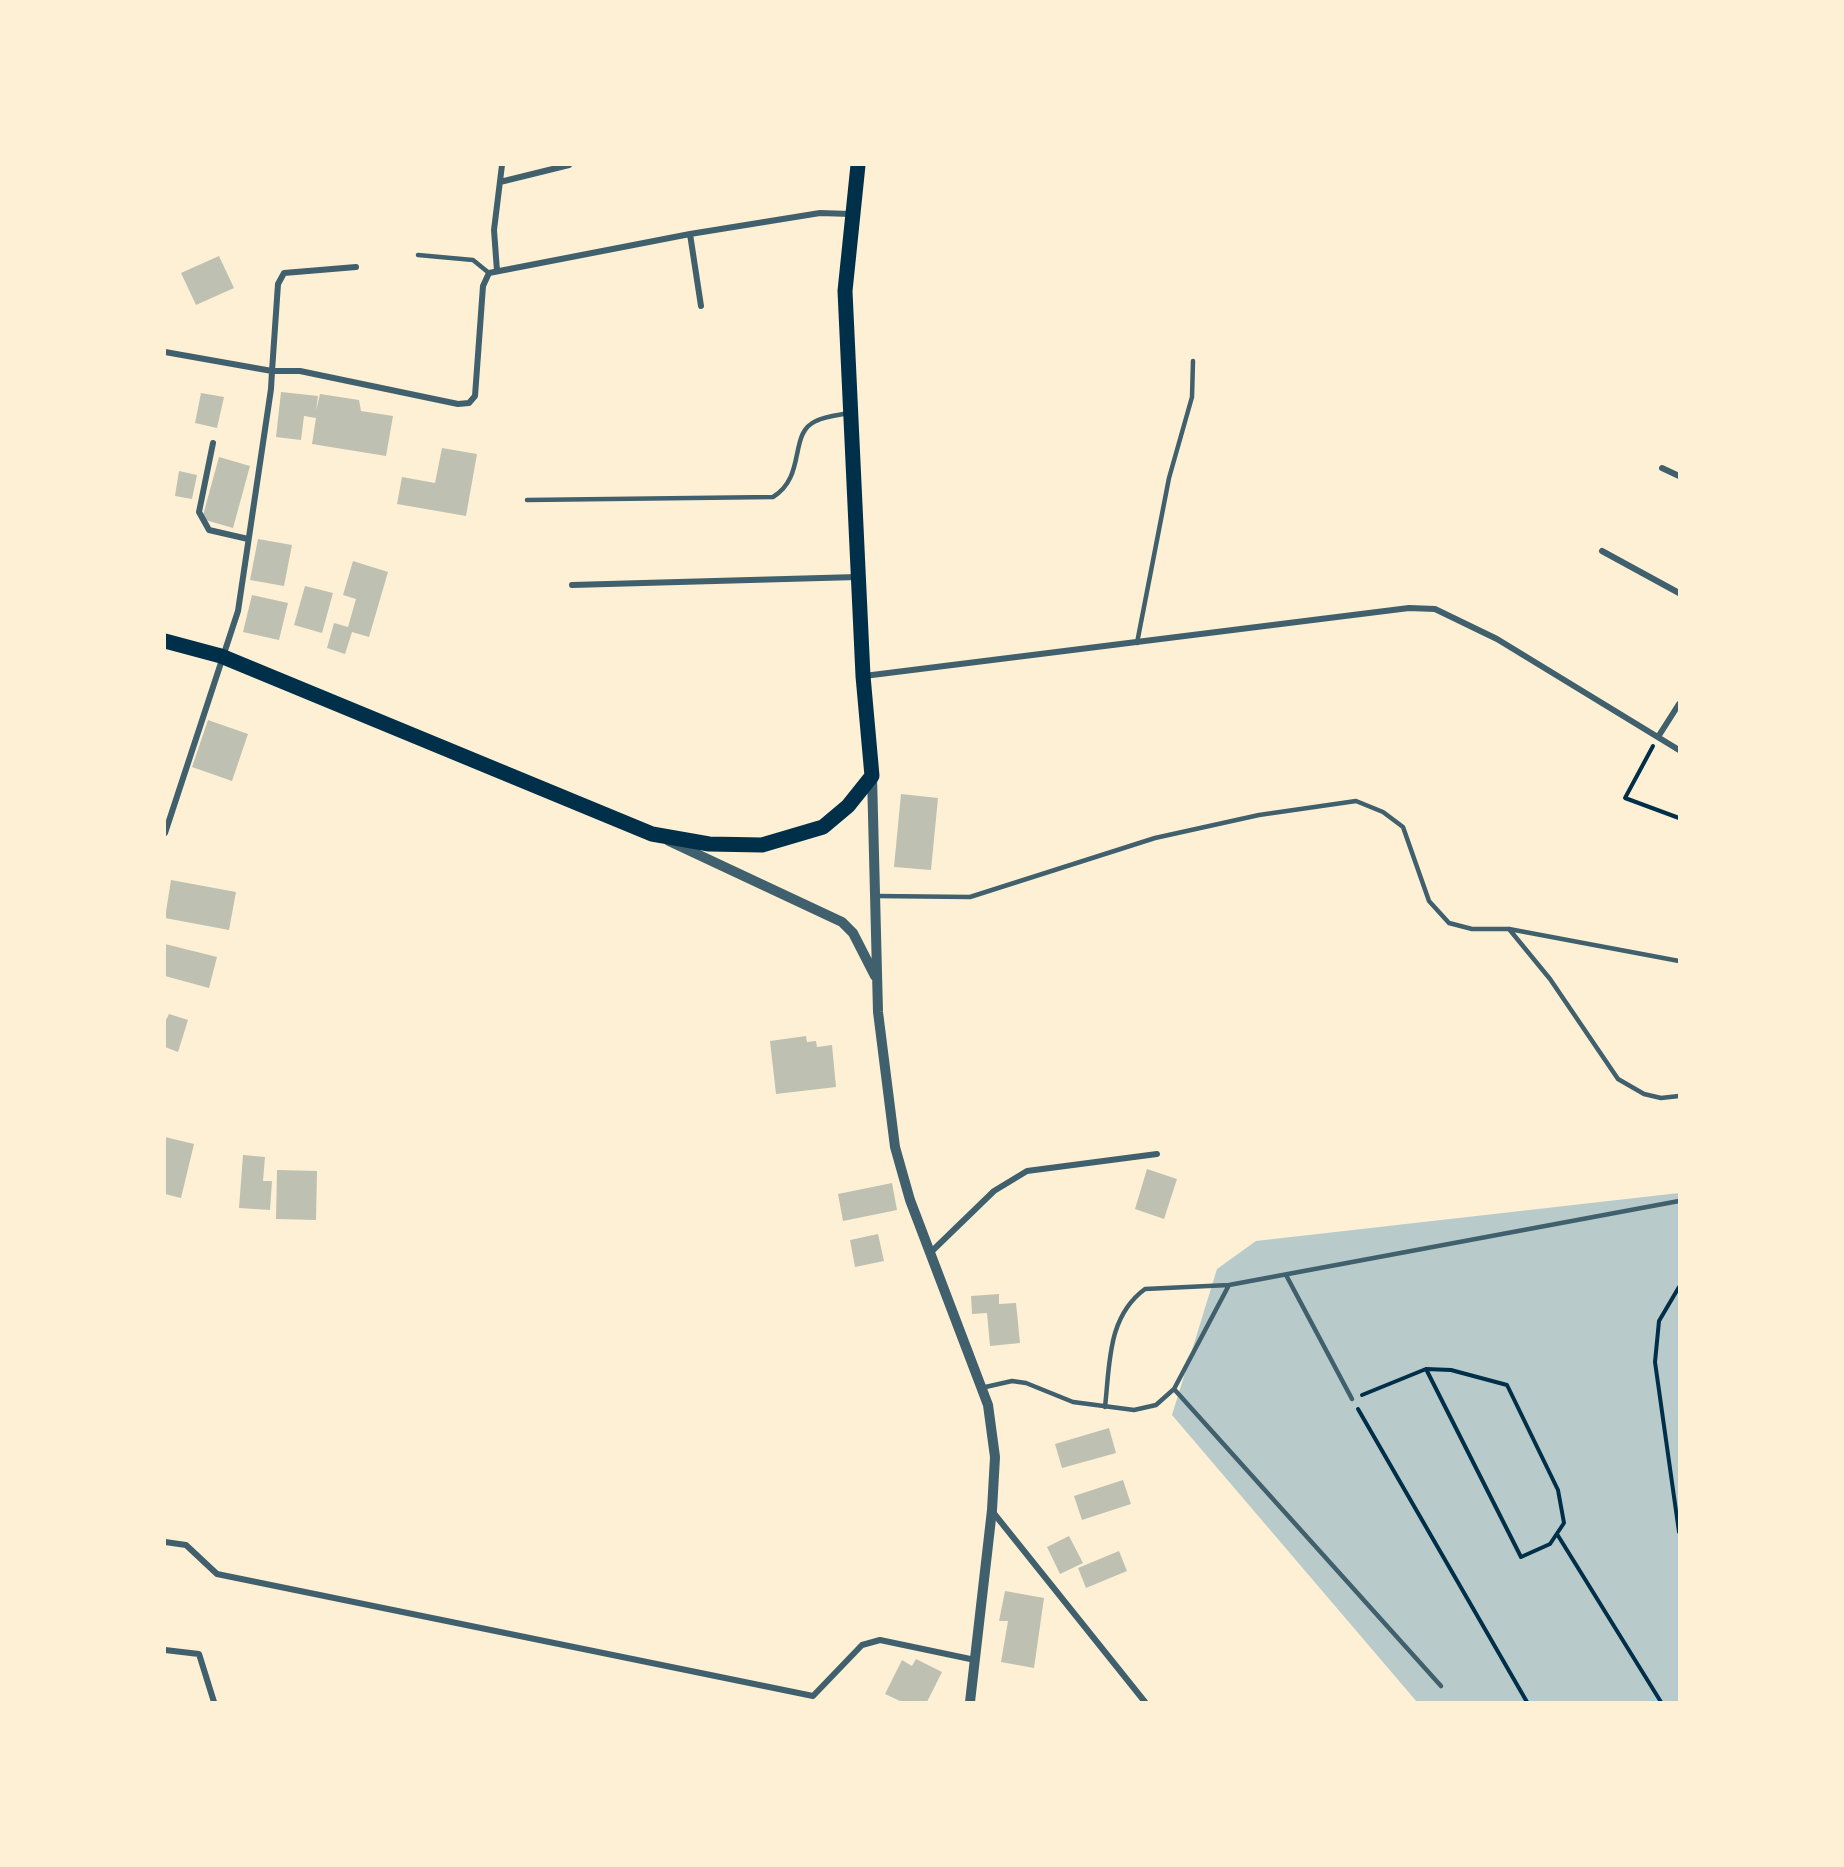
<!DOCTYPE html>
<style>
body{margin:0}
#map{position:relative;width:1844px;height:1867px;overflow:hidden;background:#fdf0d5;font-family:Figtree,sans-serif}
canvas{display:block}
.frame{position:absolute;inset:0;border:166px solid #fdf0d5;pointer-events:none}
</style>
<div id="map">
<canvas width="1844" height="1867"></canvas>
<div class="frame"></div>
</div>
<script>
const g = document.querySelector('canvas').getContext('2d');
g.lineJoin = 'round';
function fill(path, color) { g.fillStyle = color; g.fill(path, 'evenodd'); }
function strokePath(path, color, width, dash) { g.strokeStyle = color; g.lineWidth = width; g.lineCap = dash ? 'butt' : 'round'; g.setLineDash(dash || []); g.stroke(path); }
fill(new Path2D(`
 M 1679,1193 L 1679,1702 L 1417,1702 L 1172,1415 L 1217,1269 L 1256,1241 Z`), '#b9caca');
fill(new Path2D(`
 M 219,256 L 234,288 L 196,305 L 181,273 Z
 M 281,392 L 318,396 L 316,411 L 320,394 L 359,400 L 361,411 L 393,416 L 386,456 L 312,444 L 316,418 L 304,416 L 301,440 L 276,437 Z
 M 201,393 L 224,397 L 217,428 L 195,423 Z
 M 442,448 L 477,454 L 466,516 L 397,504 L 402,477 L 435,483 Z
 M 219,457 L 250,466 L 233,528 L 202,519 Z
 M 179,471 L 197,475 L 192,499 L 175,496 Z
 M 258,539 L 292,545 L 284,586 L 250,580 Z
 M 353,561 L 388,572 L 369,637 L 352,632 L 345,654 L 327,648 L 334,623 L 348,627 L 356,599 L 343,595 Z
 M 305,586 L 333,593 L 322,633 L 294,625 Z
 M 252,595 L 288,603 L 279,640 L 243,632 Z
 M 208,720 L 248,734 L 232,781 L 192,767 Z
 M 901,794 L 938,798 L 931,870 L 894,867 Z
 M 171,880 L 236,892 L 229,930 L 165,918 Z
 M 165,944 L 217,957 L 209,988 L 165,976 Z
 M 169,1014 L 188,1020 L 178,1052 L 165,1047 L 165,1022 Z
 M 806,1036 L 807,1042 L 816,1041 L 817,1047 L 832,1045 L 836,1087 L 776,1094 L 770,1041 Z
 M 165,1137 L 194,1144 L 181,1198 L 165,1194 Z
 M 243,1155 L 265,1157 L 263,1181 L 272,1181 L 270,1210 L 239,1208 Z
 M 1147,1169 L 1177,1179 L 1164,1219 L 1135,1209 Z
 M 277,1170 L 317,1171 L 316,1220 L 276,1219 Z
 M 892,1183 L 897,1210 L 843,1221 L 838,1194 Z
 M 878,1234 L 884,1261 L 855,1267 L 850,1240 Z
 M 999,1294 L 999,1304 L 1016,1303 L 1020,1343 L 990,1346 L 987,1313 L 972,1314 L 971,1296 Z
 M 1109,1428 L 1116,1453 L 1062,1468 L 1055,1444 Z
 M 1123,1480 L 1131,1504 L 1082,1520 L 1074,1496 Z
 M 1069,1536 L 1083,1563 L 1060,1574 L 1047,1547 Z
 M 1119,1551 L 1127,1571 L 1086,1588 L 1078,1568 Z
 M 1005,1591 L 1044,1598 L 1034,1668 L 1001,1662 L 1008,1621 L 999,1621 Z
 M 916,1659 L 942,1672 L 927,1702 L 902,1702 L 885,1694 L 902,1660 L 912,1666 Z`), '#bec0b2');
strokePath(new Path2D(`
 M 1653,746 L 1625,798 L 1679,818
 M 1679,1287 L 1659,1321 L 1655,1362 L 1679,1532
 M 1362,1395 L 1426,1369 L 1451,1370 L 1507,1385 L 1558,1490 L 1564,1523 L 1550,1544 L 1521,1557 L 1426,1369
 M 1358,1409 L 1527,1702
 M 1557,1534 L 1661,1702`), '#003049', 4);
strokePath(new Path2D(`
 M 418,255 L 473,260 L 489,273
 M 527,500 L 773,497 C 807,476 788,433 816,421 C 825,416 839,415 849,413
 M 1137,643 L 1169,478 L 1192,397 L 1193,361
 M 876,896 L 970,897 L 1155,838 L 1259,815 L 1356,801 L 1383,812 L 1403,827 L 1429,901 L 1449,923 L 1472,929 L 1509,929 L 1679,961
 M 1509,929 L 1550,979 L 1618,1079 L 1644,1094 L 1661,1098 L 1679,1096
 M 1286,1275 L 1352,1399
 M 981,1388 L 1012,1381 L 1026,1383 L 1073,1402 L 1134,1410 L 1156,1405 L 1174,1389 L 1229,1285
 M 1174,1389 L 1441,1686
 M 1105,1407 C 1110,1364 1107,1317 1145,1289 L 1229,1285 L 1679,1201`), '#3f606c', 4.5);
strokePath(new Path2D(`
 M 500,182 L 569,165
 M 690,234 L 701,306
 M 497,271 L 494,230 L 502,165
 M 165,352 L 272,371 L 278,284 L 284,273 L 356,267
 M 213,443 L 199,512 L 209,530 L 248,539
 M 1662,468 L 1679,476
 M 1602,551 L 1679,593
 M 572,585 L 857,577
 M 864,676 L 1409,608 L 1435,609 L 1497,639 L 1679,750
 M 1658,737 L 1679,704
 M 165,833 L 238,611 L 271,389 L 272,371 L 300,371 L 458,404 L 469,403 L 475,396 L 483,286 L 489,273 L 690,234 L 820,213 L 851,214
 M 930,1253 L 994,1191 L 1027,1171 L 1157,1154
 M 992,1511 L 1145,1702
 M 165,1542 L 186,1545 L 217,1574 L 813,1696 L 862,1645 L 880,1640 L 975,1660
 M 165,1650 L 199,1654 L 214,1702`), '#3f606c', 6);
strokePath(new Path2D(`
 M 872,776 L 878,1012 L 895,1147 L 910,1200 L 988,1405 L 995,1457 L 992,1510 L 970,1702
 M 669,841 L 842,922 L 853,933 L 875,976`), '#3f606c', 10);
strokePath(new Path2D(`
 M 165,641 L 221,656 L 652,834 L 709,844 L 762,845 L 823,827 L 848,806 L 872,776 L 863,676 L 845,291 L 858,165`), '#003049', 15);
</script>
